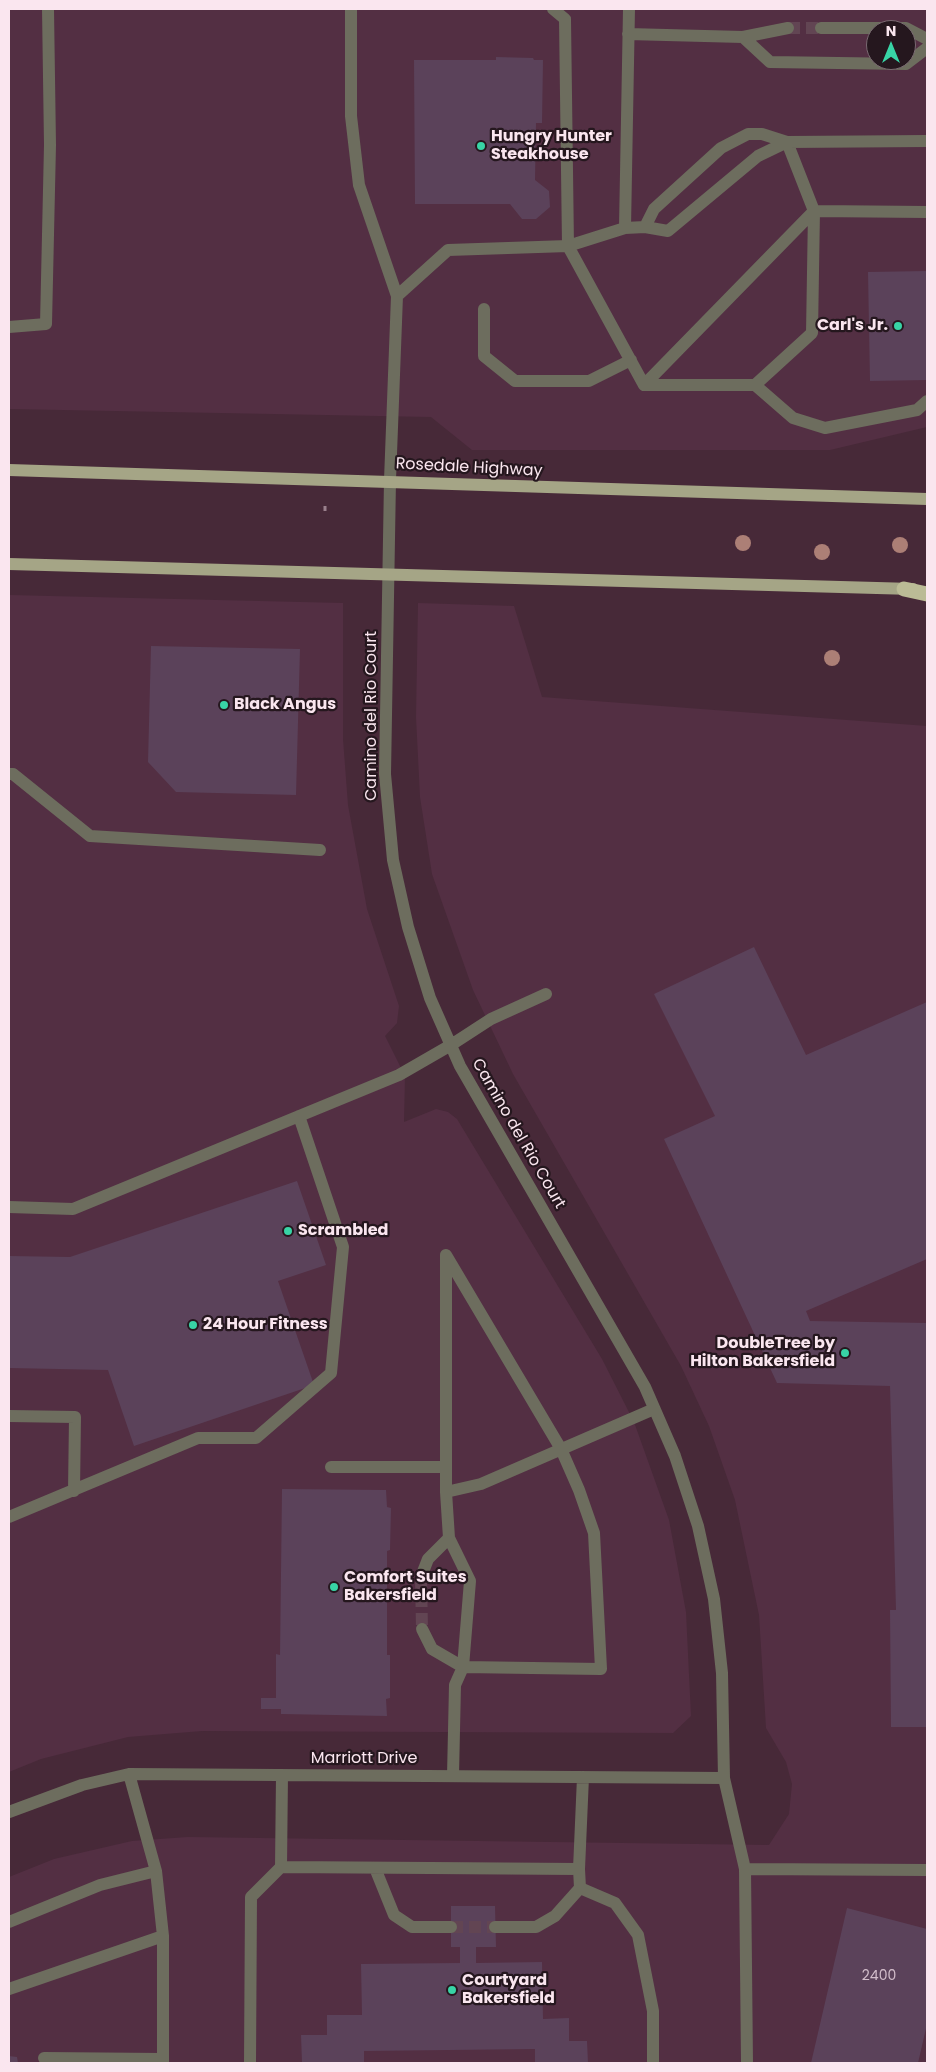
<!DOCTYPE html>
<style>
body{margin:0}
#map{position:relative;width:936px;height:2072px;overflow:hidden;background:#472938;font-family:Poppins,sans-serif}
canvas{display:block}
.frame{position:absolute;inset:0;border:10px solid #fae6ef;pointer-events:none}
.north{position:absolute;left:866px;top:20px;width:50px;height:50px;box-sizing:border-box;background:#25171e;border:1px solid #7a6a72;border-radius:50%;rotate:0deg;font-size:14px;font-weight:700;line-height:20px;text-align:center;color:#fae6ef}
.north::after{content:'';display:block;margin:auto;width:18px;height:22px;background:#38d4a6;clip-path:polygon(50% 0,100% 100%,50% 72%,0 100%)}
</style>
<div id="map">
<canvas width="936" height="2072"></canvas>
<div class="frame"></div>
<div class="north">N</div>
</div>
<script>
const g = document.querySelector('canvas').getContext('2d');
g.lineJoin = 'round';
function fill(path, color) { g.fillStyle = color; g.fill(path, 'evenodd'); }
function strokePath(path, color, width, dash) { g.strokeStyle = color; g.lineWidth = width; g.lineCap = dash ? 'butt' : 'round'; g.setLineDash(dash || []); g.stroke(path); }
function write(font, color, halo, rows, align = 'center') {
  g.font = font + ' Poppins,sans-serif'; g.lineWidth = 4.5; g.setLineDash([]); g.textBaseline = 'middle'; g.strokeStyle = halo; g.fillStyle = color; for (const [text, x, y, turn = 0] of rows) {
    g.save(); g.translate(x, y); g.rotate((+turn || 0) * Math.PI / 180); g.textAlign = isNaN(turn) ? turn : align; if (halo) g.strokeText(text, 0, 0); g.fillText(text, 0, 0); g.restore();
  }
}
fill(new Path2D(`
 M 9,9 L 927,9 L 927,427 L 830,450 L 472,450 L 431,417 L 9,409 ZM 876,30 L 906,30 L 906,60 L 876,60 Z
 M 9,595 L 343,603 L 343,739 L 348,805 L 367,909 L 399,1006 L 397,1023 L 385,1036 L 405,1076 L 404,1122 L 436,1109 L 448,1112 L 457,1119 L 602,1359 L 634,1422 L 669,1520 L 686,1612 L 691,1716 L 673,1733 L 202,1731 L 128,1737 L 41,1759 L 9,1772 Z
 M 418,603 L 514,606 L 542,697 L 927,726 L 927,2063 L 9,2063 L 9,1877 L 54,1859 L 132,1841 L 188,1837 L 769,1845 L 789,1814 L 792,1784 L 786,1762 L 766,1728 L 759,1615 L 735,1500 L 709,1426 L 681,1366 L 513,1074 L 473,990 L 432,874 L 420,797 L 416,717 Z`), '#532f43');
fill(new Path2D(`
 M 496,57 L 533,58 L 534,60 L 543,60 L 542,123 L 536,123 L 535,180 L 549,191 L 550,207 L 536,219 L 522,219 L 510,204 L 415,204 L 414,60 L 496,60 Z
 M 927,271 L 927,380 L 870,381 L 868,272 Z
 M 151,646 L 300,649 L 296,795 L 176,792 L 148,762 Z
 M 754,947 L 806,1055 L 927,1002 L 927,1259 L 806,1311 L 810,1321 L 927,1323 L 927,1727 L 891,1727 L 890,1610 L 896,1610 L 890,1386 L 777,1383 L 664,1139 L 715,1116 L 654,994 Z
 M 297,1181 L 326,1265 L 278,1281 L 314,1385 L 134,1446 L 108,1370 L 9,1368 L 9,1256 L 70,1257 Z
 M 282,1489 L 386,1490 L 387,1507 L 391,1508 L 390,1550 L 387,1551 L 387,1655 L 390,1655 L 390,1698 L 386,1699 L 387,1716 L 281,1714 L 281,1709 L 261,1709 L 261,1698 L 276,1698 L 276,1654 L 280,1655 Z
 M 451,1906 L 495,1906 L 496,1947 L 476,1947 L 476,1963 L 542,1962 L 543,2019 L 569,2018 L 569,2041 L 587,2041 L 588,2063 L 535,2063 L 535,2049 L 364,2051 L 364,2063 L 302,2063 L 301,2035 L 327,2035 L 327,2015 L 362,2015 L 361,1964 L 460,1963 L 460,1947 L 451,1947 Z
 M 847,1908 L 927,1929 L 927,2024 L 918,2063 L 811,2063 Z
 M 9,2056 L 17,2057 L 18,2063 L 9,2063 Z`), '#5b425a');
strokePath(new Path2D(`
 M 788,28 L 821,28
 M 421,1577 L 422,1629
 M 451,1927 L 495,1927`), '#624553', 12, [12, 6]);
strokePath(new Path2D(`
 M 325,506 L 325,512`), '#9a808c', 3, [5, 2.5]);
strokePath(new Path2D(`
 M 351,9 L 351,116 L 359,185 L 397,296
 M 553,9 L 565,19 L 568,246 L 644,385 L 755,385 L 812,333 L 814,211 L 927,212
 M 629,9 L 625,228 L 568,246 L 448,250 L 397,296 L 390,480 L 385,774 L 393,860 L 408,927 L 430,998 L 460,1066 L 645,1387 L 675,1456 L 698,1526 L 714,1599 L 722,1673 L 724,1778 L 745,1869 L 747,2063
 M 821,28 L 906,28 L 927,39
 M 628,34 L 743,37 L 788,28
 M 743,37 L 770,62 L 906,64 L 927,48
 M 625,228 L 645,227 L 654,209 L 721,148 L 748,134 L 762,134 L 787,142 L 927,141
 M 484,309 L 484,356 L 515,381 L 589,381 L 631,360
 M 9,327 L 46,324 L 50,145 L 48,9
 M 644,385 L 814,211 L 787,142 L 758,156 L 668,231 L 645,227
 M 755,385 L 793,418 L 825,428 L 917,410 L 927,401
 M 9,774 L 13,774 L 90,836 L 320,850
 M 9,1207 L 73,1209 L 399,1075 L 451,1045 L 491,1019 L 546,994
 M 9,1416 L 75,1417 L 74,1491
 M 331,1467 L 446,1467
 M 9,1517 L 198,1438 L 256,1438 L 331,1373 L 343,1247 L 299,1116
 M 421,1577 L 428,1559 L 449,1538
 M 422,1629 L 432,1649 L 463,1667 L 601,1669 L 594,1533 L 579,1490 L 561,1449 L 446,1255 L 446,1492
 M 129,1774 L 156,1871 L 163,1936 L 163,2063
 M 282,1775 L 281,1867 L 579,1869 L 583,1777
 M 453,1776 L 455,1685 L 463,1667 L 470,1581 L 449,1538 L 446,1492 L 481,1484 L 654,1409
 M 9,1812 L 82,1785 L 129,1774 L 724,1778
 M 375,1868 L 394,1915 L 412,1927 L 451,1927
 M 745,1869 L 927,1870
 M 580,1888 L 615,1903 L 638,1935 L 653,2011 L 653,2063
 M 9,1922 L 100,1885 L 156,1871
 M 495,1927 L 536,1927 L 555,1916 L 580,1888 L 579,1869
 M 9,1989 L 163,1936
 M 44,2058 L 162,2059
 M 250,2063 L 251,1897 L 281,1867`), '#6d6d5e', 12);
strokePath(new Path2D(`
 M 9,470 C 315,478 621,491 927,499
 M 9,564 L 913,589`), '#a5a586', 12);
strokePath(new Path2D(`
 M 904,589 L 927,594`), '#bbbb96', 15);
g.fillStyle = '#ac7f76';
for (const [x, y] of [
 [743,543],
 [900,545],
 [822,552],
 [832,658]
]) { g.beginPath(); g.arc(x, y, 8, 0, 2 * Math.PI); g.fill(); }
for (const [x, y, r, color] of [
 [481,146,5,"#38d4a6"],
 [898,326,5,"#38d4a6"],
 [224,705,5,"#38d4a6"],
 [288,1231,5,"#38d4a6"],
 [193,1325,5,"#38d4a6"],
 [845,1353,5,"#38d4a6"],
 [334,1587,5,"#38d4a6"],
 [452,1990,5,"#38d4a6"]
]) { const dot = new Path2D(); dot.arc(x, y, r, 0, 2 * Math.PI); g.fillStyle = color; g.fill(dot); strokePath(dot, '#25171e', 2); }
write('14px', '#d2bdca', null, [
 ["2400",879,1976]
]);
write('bold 16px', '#fae6ef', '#25171e', [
 ["Hungry Hunter",491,137],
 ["Steakhouse",491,155],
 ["Carl's Jr.",888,326,"right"],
 ["Black Angus",234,705],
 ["Scrambled",298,1231],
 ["24 Hour Fitness",203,1325],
 ["DoubleTree by",835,1344,"right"],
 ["Hilton Bakersfield",835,1362,"right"],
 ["Comfort Suites",344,1578],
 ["Bakersfield",344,1596],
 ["Courtyard",462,1981],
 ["Bakersfield",462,1999]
], 'left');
write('16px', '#fae6ef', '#25171e', [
 ["Rosedale Highway",469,468,3],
 ["Camino del Rio Court",372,716,-90],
 ["Camino del Rio Court",518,1134,60],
 ["Marriott Drive",364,1759]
]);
</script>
